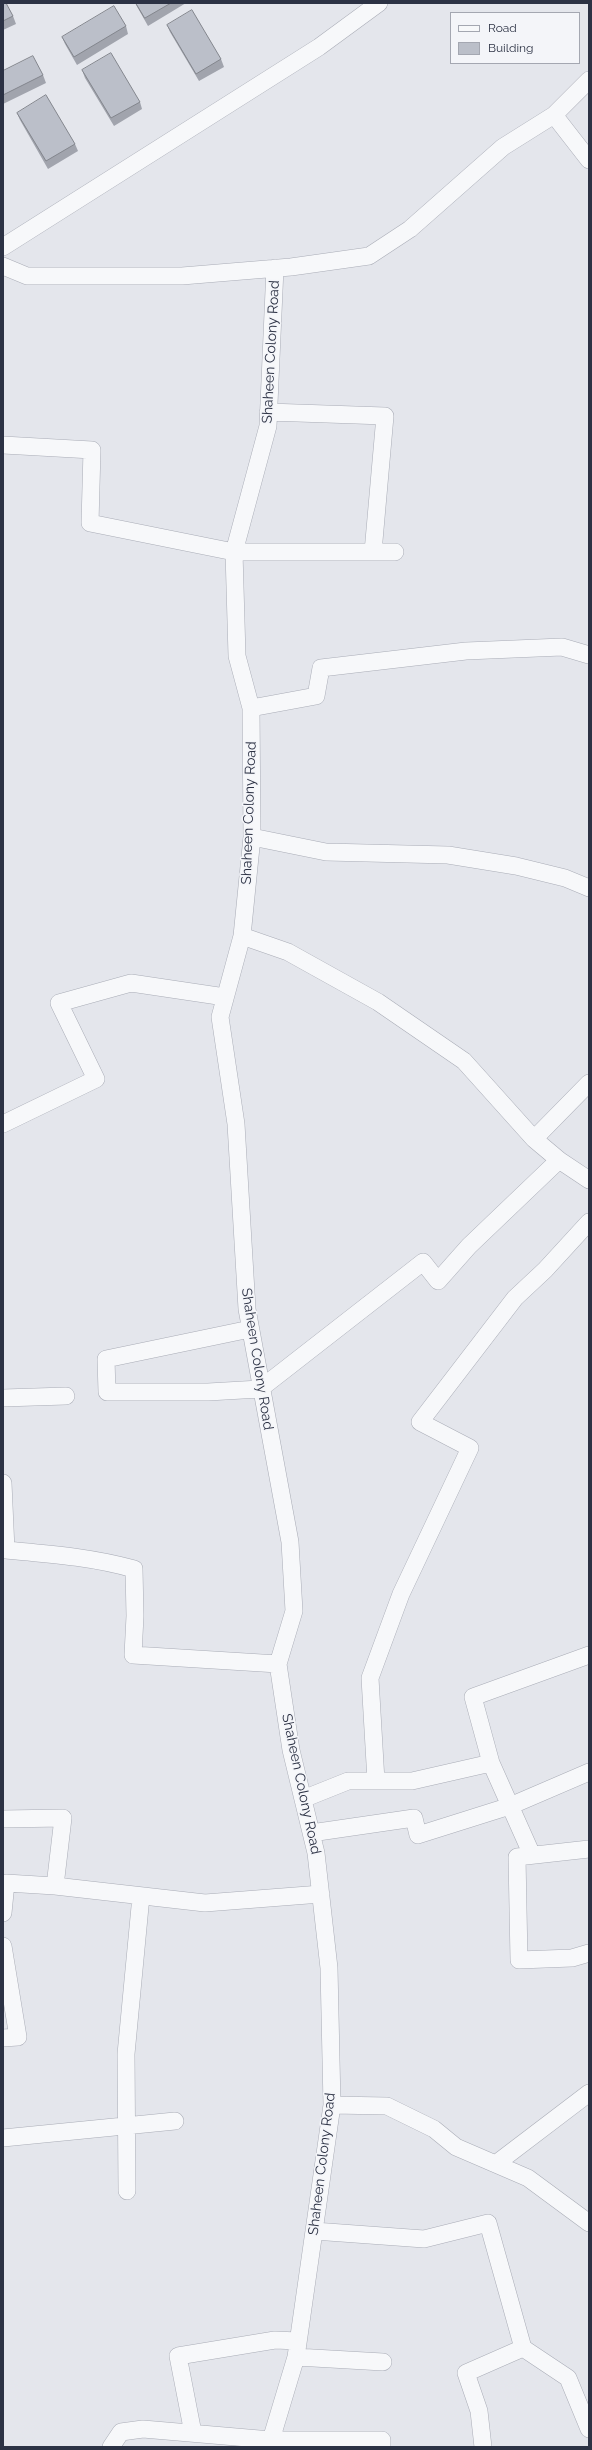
<!DOCTYPE html>
<style>
body{margin:0}
#map{position:relative;width:592px;height:2450px;overflow:hidden;background:#e4e6ec;font-family:Raleway,sans-serif}
canvas{display:block}
.frame{position:absolute;inset:0;border:4px solid #2c3244;pointer-events:none}
.legend{position:absolute;left:450px;top:12px;width:130px;height:52px;box-sizing:border-box;background:#f4f5f9;border:1px solid #a4a7b1;margin:0;padding:5px 7px;list-style:none;font-size:12px;color:#2c3244}
.legend li{display:flex;align-items:center;gap:8px;height:20px}
.legend b{width:20px;border:1px solid #a4a7b1}
</style>
<div id="map">
<canvas width="592" height="2450"></canvas>
<div class="frame"></div>
<ul class="legend">
<li><b style="height:5px;background:#f7f8fa"></b>Road</li>
<li><b style="height:11px;background:#bbbfc9"></b>Building</li>
</ul>
</div>
<script>
const g = document.querySelector('canvas').getContext('2d');
g.lineJoin = 'round';
function strokePath(path, color, width, dash) { g.strokeStyle = color; g.lineWidth = width; g.lineCap = dash ? 'butt' : 'round'; g.setLineDash(dash || []); g.stroke(path); }
function fill(path, color) { g.fillStyle = color; g.fill(path, 'evenodd'); }
function write(font, color, halo, rows, align = 'center') {
  g.font = font + ' Raleway,sans-serif'; g.lineWidth = 3; g.setLineDash([]); g.textBaseline = 'middle'; g.strokeStyle = halo; g.fillStyle = color; for (const [text, x, y, turn = 0] of rows) {
    g.save(); g.translate(x, y); g.rotate((+turn || 0) * Math.PI / 180); g.textAlign = isNaN(turn) ? turn : align; if (halo) g.strokeText(text, 0, 0); g.fillText(text, 0, 0); g.restore();
  }
}
const minor = new Path2D(`
 M 554,115 L 589,160
 M 3,247 L 319,47 L 379,3
 M 3,266 L 27,276 L 182,276 L 291,267 L 369,256 L 410,229 L 503,147 L 554,115 L 589,80
 M 268,412 L 385,416 L 373,552
 M 3,445 L 92,450 L 90,523 L 234,552 L 395,552
 M 251,708 L 316,696 L 321,668 L 466,651 L 562,647 L 589,655
 M 252,837 L 326,852 L 448,855 L 516,866 L 565,878 L 589,888
 M 242,936 L 288,952 L 378,1002 L 464,1061 L 534,1139 L 559,1160 L 589,1180
 M 3,1124 L 96,1079 L 59,1003 L 131,983 L 225,997
 M 534,1139 L 589,1083
 M 250,1329 L 106,1359 L 107,1392 L 208,1392 L 260,1389 L 423,1262 L 438,1281 L 469,1246 L 559,1160
 M 3,1398 L 66,1396
 M 3,1483 L 6,1550 C 49,1554 92,1557 134,1569 L 135,1616 L 133,1655 L 278,1664
 M 491,1763 L 532,1855
 M 376,1781 L 370,1678 L 401,1594 L 470,1448 L 420,1422 L 515,1298 L 545,1270 L 589,1222
 M 303,1799 L 348,1781 L 412,1781 L 491,1763 L 473,1697 L 589,1655
 M 3,1819 L 63,1818 L 55,1886 L 205,1903 L 321,1894
 M 311,1833 L 414,1818 L 418,1835 L 510,1806 L 589,1772
 M 589,1849 L 517,1857 L 519,1960 L 572,1958 L 589,1953
 M 3,1913 L 6,1883 L 55,1886
 M 3,1946 L 18,2037 L 3,2038
 M 332,2105 L 387,2106 L 434,2129 L 456,2147 L 528,2178 L 589,2223
 M 3,2138 L 175,2121
 M 497,2163 L 589,2093
 M 127,2191 L 126,2054 L 141,1896
 M 314,2231 L 424,2239 L 488,2223 L 523,2348 L 568,2378 L 589,2429
 M 296,2357 L 383,2362
 M 193,2433 L 178,2356 L 275,2340 L 298,2341
 M 111,2447 L 121,2432 L 143,2429 L 271,2440 L 382,2440 L 382,2447
 M 270,2447 L 271,2440 L 296,2357 L 332,2105 L 329,1968 L 316,1853 L 291,1750 L 278,1664 L 294,1611 L 290,1542 L 247,1309 L 236,1124 L 220,1017 L 242,936 L 252,837 L 251,708 L 237,656 L 234,552 L 268,426 L 275,268
 M 483,2447 L 479,2411 L 466,2373 L 523,2348`);
strokePath(minor, '#a9acb6', 18);
strokePath(minor, '#f7f8fa', 17);
fill(new Path2D(`
 M 3,3 L 13,16 L 16,24 L 3,30 Z
 M 135,3 L 186,3 L 148,26 Z
 M 167,25 L 221,59 L 224,67 L 199,81 L 170,32 Z
 M 126,26 L 128,34 L 77,65 L 65,44 L 62,37 Z
 M 82,70 L 140,102 L 142,109 L 114,126 L 85,78 Z
 M 3,71 L 43,75 L 46,83 L 3,104 Z
 M 17,113 L 75,144 L 78,151 L 48,169 L 20,120 Z`), '#a1a4ad');
const building = new Path2D(`
 M 3,3 L 6,3 L 13,16 L 3,21 Z
 M 136,3 L 171,3 L 145,18 Z
 M 114,6 L 126,26 L 74,57 L 62,37 Z
 M 192,10 L 221,59 L 196,74 L 167,25 Z
 M 111,53 L 140,102 L 111,118 L 82,70 Z
 M 33,56 L 43,75 L 3,95 L 3,71 Z
 M 46,95 L 75,144 L 46,161 L 17,113 Z`);
fill(building, '#bbbfc9');
strokePath(building, '#83868d', 1);
write('14px', '#2c3244', '#f4f5f9', [
 ["Shaheen Colony Road",271,352,-87],
 ["Shaheen Colony Road",249,813,-88],
 ["Shaheen Colony Road",257,1359,81],
 ["Shaheen Colony Road",301,1784,78],
 ["Shaheen Colony Road",322,2164,-83]
]);
</script>
